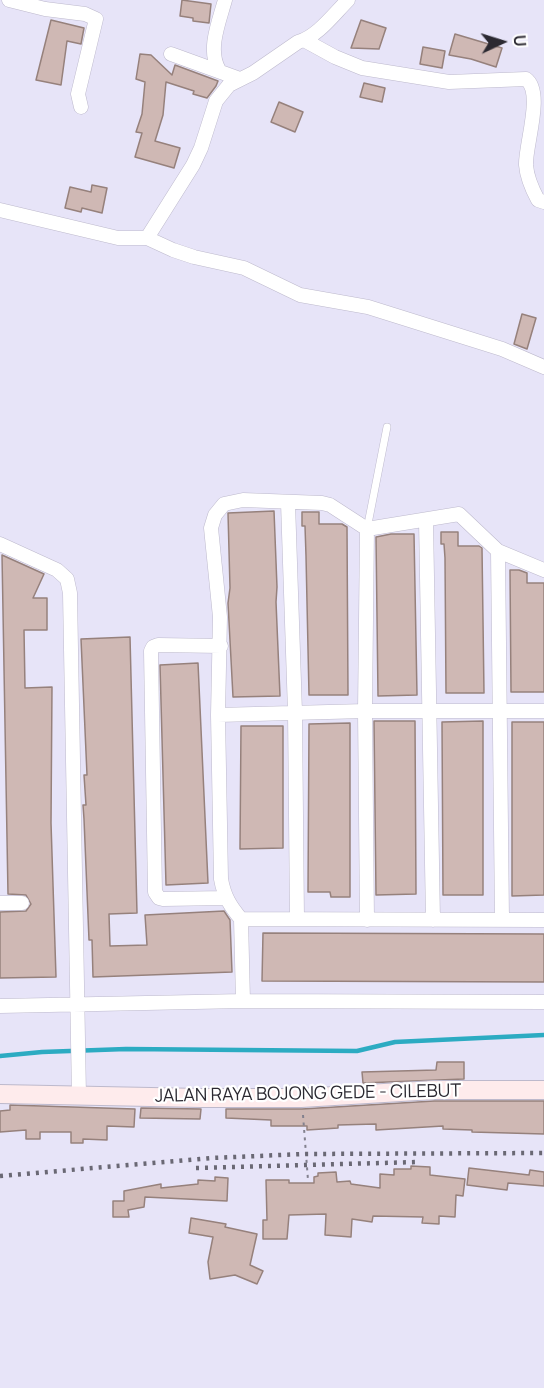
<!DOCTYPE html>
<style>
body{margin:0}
#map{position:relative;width:544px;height:1388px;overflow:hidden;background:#e7e4f8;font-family:Manrope,sans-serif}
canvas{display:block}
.north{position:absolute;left:472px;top:12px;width:60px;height:60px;-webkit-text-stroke:4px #fff;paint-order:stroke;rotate:86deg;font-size:16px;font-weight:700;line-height:24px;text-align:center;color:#2b2931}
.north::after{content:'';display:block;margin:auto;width:21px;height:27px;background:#2b2931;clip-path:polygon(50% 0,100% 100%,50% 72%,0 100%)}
</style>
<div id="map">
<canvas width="544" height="1388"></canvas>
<div class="north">U</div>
</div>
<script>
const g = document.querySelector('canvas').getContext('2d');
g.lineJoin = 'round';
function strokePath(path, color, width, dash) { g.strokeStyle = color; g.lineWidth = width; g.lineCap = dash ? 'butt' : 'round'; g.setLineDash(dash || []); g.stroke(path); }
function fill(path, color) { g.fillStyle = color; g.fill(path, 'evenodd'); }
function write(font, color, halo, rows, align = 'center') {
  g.font = font + ' Manrope,sans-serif'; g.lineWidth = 4.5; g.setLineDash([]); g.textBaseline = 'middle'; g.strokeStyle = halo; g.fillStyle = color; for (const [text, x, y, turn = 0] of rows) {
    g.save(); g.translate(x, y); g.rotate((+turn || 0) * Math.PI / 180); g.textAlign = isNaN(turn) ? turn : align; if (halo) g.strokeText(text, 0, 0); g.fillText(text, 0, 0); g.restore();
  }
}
strokePath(new Path2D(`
 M 0,1056 L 42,1052 L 126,1049 L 357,1051 L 395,1042 L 544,1035`), '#2cabc2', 4.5);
const building = new Path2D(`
 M 182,0 L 211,4 L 209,23 L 193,21 L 193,18 L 180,16 Z
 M 51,20 L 84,28 L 81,44 L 67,41 L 61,85 L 36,80 Z
 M 361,20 L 386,28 L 379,49 L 351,48 Z
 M 455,34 L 502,48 L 496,67 L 471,59 L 449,55 Z
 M 423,47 L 445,51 L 442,68 L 420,64 Z
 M 140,54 L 151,55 L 172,75 L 175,65 L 218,81 L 216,86 L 207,98 L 193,94 L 194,91 L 166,82 L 163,115 L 155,141 L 180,148 L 174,168 L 135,157 L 142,133 L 136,132 L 142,114 L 145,82 L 136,79 Z
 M 364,83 L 385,88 L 382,102 L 360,97 Z
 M 279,102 L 303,112 L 295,132 L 271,122 Z
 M 92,185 L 107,188 L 102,213 L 82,208 L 81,212 L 65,208 L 70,187 L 91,192 Z
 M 522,314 L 536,318 L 527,349 L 514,344 Z
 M 274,511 L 277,587 L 276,602 L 280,696 L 233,697 L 228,603 L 230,588 L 228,513 Z
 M 302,512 L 319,512 L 319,524 L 342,524 L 347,527 L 348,695 L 309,695 L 306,556 L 305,526 L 302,526 Z
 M 441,532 L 458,532 L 458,546 L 479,546 L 482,548 L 484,693 L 446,693 L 445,558 L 444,544 L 441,544 Z
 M 391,534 L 414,534 L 417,695 L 378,696 L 376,537 Z
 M 2,555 L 44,574 L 33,598 L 47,598 L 47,630 L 24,630 L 25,688 L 52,687 L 51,823 L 56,977 L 0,978 L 0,912 L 26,911 L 31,904 L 26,895 L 8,894 Z
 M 510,570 L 519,570 L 527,573 L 527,583 L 544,583 L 544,692 L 511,692 Z
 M 130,637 L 137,913 L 109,914 L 110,946 L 147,945 L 145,915 L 224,911 L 230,920 L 232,972 L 93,977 L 92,940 L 89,940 L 84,819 L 83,805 L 86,805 L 84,775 L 87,775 L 81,639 Z
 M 198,663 L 208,883 L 166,885 L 160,665 Z
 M 374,721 L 415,721 L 416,894 L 376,895 Z
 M 483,721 L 483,895 L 443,895 L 442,722 Z
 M 512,722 L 544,722 L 544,895 L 512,896 Z
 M 350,723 L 350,897 L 331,897 L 330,892 L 308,892 L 309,724 Z
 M 241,726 L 283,726 L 283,848 L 240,849 Z
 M 263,933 L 544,934 L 544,982 L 262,981 Z
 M 437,1062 L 464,1062 L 464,1079 L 363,1083 L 362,1072 L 436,1070 Z
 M 434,1101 L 544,1101 L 544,1134 L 472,1132 L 472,1130 L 443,1129 L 443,1126 L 376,1130 L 376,1124 L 338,1125 L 338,1128 L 307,1130 L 307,1126 L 271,1126 L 271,1120 L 226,1118 L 226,1109 L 302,1109 Z
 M 10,1105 L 135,1109 L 134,1127 L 107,1126 L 107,1140 L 83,1139 L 83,1143 L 71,1143 L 71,1132 L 40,1132 L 40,1139 L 26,1139 L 26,1130 L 0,1132 L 0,1111 L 10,1110 Z
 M 141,1108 L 201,1109 L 200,1119 L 140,1118 Z
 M 411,1166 L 430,1167 L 430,1175 L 465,1179 L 463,1196 L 456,1195 L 455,1217 L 439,1216 L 439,1224 L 422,1223 L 423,1217 L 373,1216 L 372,1222 L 352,1219 L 351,1237 L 325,1235 L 326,1214 L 289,1215 L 287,1239 L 263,1239 L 263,1220 L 267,1220 L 266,1180 L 289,1180 L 289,1183 L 314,1183 L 314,1177 L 318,1176 L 318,1173 L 336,1172 L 337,1182 L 350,1181 L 351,1184 L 380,1188 L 380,1174 L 394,1175 L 394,1169 L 411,1169 Z
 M 469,1168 L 529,1175 L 530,1170 L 544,1172 L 544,1186 L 508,1183 L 507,1190 L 467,1185 Z
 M 215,1177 L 228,1178 L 227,1201 L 145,1197 L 144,1207 L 128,1210 L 129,1217 L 113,1217 L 113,1201 L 124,1201 L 124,1191 L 161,1184 L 161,1188 L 198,1184 L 198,1180 L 215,1181 Z
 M 191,1218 L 226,1224 L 225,1227 L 257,1234 L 250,1265 L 263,1271 L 257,1284 L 235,1275 L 210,1279 L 208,1262 L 213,1237 L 189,1233 Z`);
fill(building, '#cfb8b4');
strokePath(building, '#96817c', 1.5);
const service = new Path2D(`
 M 367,529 L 387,427`);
const minor = new Path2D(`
 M 9,0 L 45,9 L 85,14 L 96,19 L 78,94 L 81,107
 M 304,40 L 335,57 L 362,68 L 449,82 L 526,79 C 544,92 525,146 526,165 C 527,178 532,189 538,200 L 544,202
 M 171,54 L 240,79
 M 219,70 C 207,50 219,22 225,0
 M 0,210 L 118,238 L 147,238 L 173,250 L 194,257 L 244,268 L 300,295 L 368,307 L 502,349 L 544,367
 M 147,238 L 193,165 L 201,148 L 216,101 L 229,85 L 253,73 L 298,42 C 317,37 334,14 348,0
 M 288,503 L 295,712 L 297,919
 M 426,520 L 433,920
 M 367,529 L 365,711 L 367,920
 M 0,544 L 57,570 L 67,579 L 70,593 L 79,1096
 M 498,551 L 502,920
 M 221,646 L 158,645 L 153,647 L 151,651 L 155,892 L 159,898 L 163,899 L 226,898
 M 218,715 L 220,617 L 211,528 L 215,515 L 224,504 L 243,500 L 322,503 L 330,505 L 367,529 L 459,514 L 498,551 L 544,570
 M 0,903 L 22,903
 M 241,919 C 230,906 224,896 221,879 L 218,715 L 365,711 L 544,711
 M 243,1001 L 544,1002
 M 0,1006 L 243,1001 L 241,919 L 544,920`);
const secondary = new Path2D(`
 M 0,1094 L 201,1098 L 301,1098 L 434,1090 L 544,1090`);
strokePath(service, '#bdb9cc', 8);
strokePath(minor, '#bdb9cc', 15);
strokePath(secondary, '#bdb9cc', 20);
strokePath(new Path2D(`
 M 303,1115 L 308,1180`), '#83818e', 2, [3, 4.5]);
strokePath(service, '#fff', 7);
strokePath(minor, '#fff', 14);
strokePath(secondary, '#feebec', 18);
strokePath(new Path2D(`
 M 196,1168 L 418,1162
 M 0,1176 L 211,1158 L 304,1154 L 544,1153`), '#6a6874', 4.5, [3, 6]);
write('18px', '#2b2931', '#fff', [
 ["JALAN RAYA BOJONG GEDE - CILEBUT",308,1094,-1]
]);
</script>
